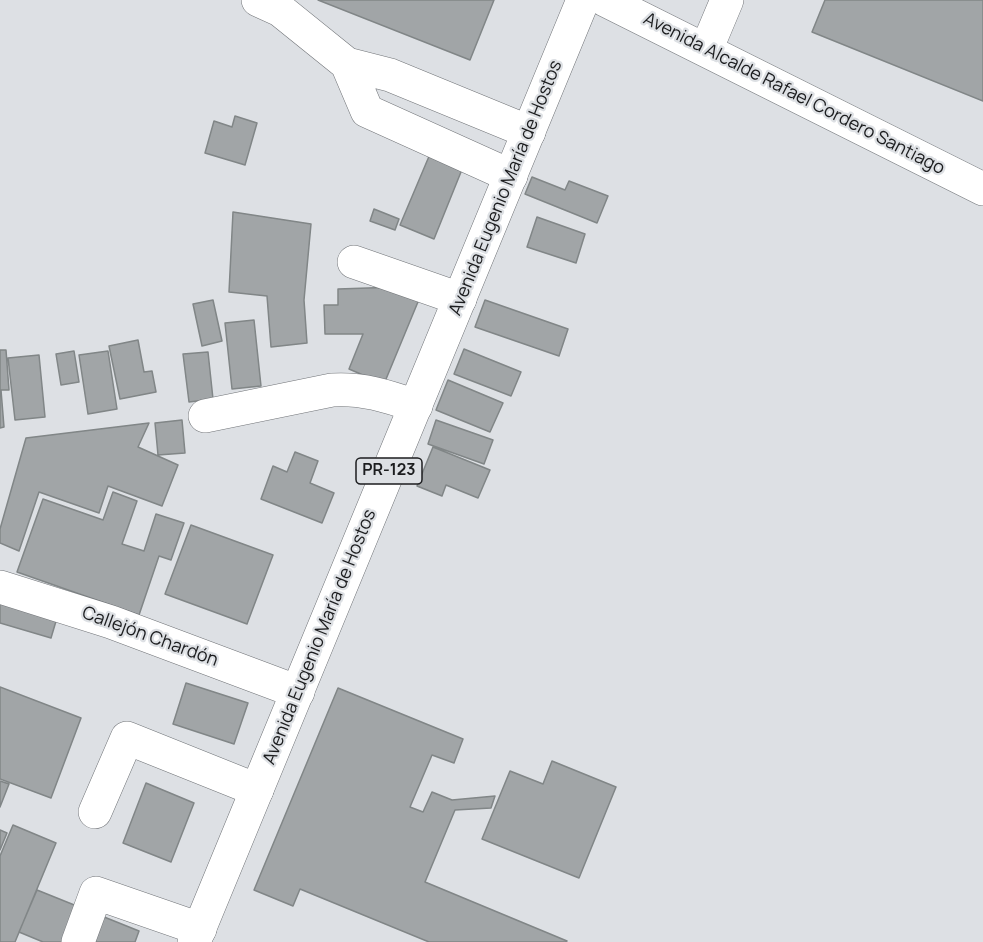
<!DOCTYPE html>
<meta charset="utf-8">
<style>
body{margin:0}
canvas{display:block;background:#dde0e4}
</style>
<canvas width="983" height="942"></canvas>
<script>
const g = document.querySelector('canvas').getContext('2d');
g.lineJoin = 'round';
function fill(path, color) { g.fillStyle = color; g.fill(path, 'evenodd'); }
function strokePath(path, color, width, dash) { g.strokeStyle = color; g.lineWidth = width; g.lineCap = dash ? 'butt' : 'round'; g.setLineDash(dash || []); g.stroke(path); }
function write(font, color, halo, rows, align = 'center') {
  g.font = font + ' Manrope,sans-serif'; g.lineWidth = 4.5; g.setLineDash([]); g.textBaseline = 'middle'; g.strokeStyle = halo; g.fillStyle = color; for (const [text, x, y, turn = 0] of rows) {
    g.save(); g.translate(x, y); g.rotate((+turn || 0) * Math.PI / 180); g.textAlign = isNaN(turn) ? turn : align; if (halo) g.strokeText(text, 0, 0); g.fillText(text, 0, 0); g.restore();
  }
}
const building = new Path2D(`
 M 318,0 L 494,0 L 470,60 Z
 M 825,0 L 983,0 L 983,101 L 812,32 Z
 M 235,116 L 257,123 L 245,165 L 205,153 L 214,121 L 232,127 Z
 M 430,154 L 463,167 L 434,239 L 400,225 Z
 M 532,177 L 565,190 L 569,181 L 608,196 L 597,223 L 525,194 Z
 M 374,209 L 399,219 L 395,230 L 370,221 Z
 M 233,212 L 311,224 L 304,300 L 307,343 L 271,347 L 267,296 L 229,292 Z
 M 537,217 L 585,234 L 576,263 L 527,247 Z
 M 398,287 L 420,297 L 384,384 L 349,369 L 363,334 L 325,334 L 324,305 L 338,305 L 338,289 Z
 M 213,300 L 222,341 L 202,346 L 193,304 Z
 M 485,300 L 568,329 L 559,356 L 475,327 Z
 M 254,320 L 261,386 L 232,389 L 225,323 Z
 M 138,340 L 144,372 L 152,371 L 156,392 L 120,399 L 109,346 Z
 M 464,349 L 521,372 L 511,396 L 454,374 Z
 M 0,350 L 6,350 L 9,390 L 1,390 L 4,427 L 0,428 Z
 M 74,351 L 79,382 L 61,385 L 56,354 Z
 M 108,351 L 117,409 L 88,414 L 79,355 Z
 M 208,352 L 213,399 L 189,402 L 183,354 Z
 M 39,355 L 45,417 L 15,420 L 8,358 Z
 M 448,380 L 503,403 L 490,432 L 436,410 Z
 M 182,420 L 185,453 L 158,455 L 155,423 Z
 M 436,420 L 493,440 L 484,464 L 428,444 Z
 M 149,423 L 138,447 L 178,465 L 162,506 L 108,486 L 99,513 L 39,492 L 19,551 L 0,543 L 0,529 L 26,438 Z
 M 433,447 L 490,470 L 478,498 L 446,485 L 442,496 L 417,486 Z
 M 295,452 L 318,461 L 310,483 L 334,493 L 322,523 L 261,499 L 273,466 L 287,472 Z
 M 113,492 L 137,501 L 122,544 L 144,551 L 156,514 L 184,523 L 171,560 L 159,556 L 139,615 L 17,572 L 43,499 L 103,520 Z
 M 191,525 L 273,555 L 247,624 L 165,594 Z
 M 0,594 L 59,611 L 51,638 L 0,623 Z
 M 186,683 L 248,703 L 234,744 L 173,724 Z
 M 0,687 L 81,718 L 51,798 L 0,779 Z
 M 338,688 L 463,739 L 454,763 L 432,755 L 410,807 L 423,812 L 432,792 L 452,800 L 495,796 L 491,808 L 455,810 L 425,882 L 567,941 L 566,942 L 429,942 L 300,889 L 293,906 L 254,890 Z
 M 552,761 L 616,787 L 579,878 L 482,839 L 510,771 L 543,784 Z
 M 0,781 L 9,784 L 0,807 Z
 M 146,783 L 194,803 L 171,862 L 123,843 Z
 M 13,825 L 56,843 L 15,942 L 0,942 L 0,856 Z
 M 0,830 L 7,833 L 0,850 Z
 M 37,890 L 139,931 L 135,942 L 43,942 L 19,932 Z`);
fill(building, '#a1a5a7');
strokePath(building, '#818687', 1.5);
const minor = new Path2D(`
 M 258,0 L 280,10 L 347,64 L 390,75 L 529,132
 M 605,0 L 983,189
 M 706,50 L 727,0
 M 347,64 L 367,111 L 511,176
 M 354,262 L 460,299
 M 205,416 L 332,390 C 362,388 387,396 416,406
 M 0,587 L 111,622 L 298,692
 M 95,812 L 127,738 L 257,790
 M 78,942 L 96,893 L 200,929`);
const major = new Path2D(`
 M 194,942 L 583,0`);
strokePath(minor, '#717478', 34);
strokePath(major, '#717478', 34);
strokePath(minor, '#fff', 33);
strokePath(major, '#fff', 33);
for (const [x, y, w] of [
 [389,471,66]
]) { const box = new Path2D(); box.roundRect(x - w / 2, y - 13, w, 26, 4.5); g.fillStyle = '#dde0e4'; g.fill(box); strokePath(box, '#1c1d1f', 1.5); }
write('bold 16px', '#1c1d1f', null, [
 ["PR-123",389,471]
]);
write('18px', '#1c1d1f', '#dde0e4', [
 ["Avenida Alcalde Rafael Cordero Santiago",794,94,27],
 ["Avenida Eugenio María de Hostos",506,188,-68],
 ["Callejón Chardón",150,637,20],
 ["Avenida Eugenio María de Hostos",320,637,-68]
]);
</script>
